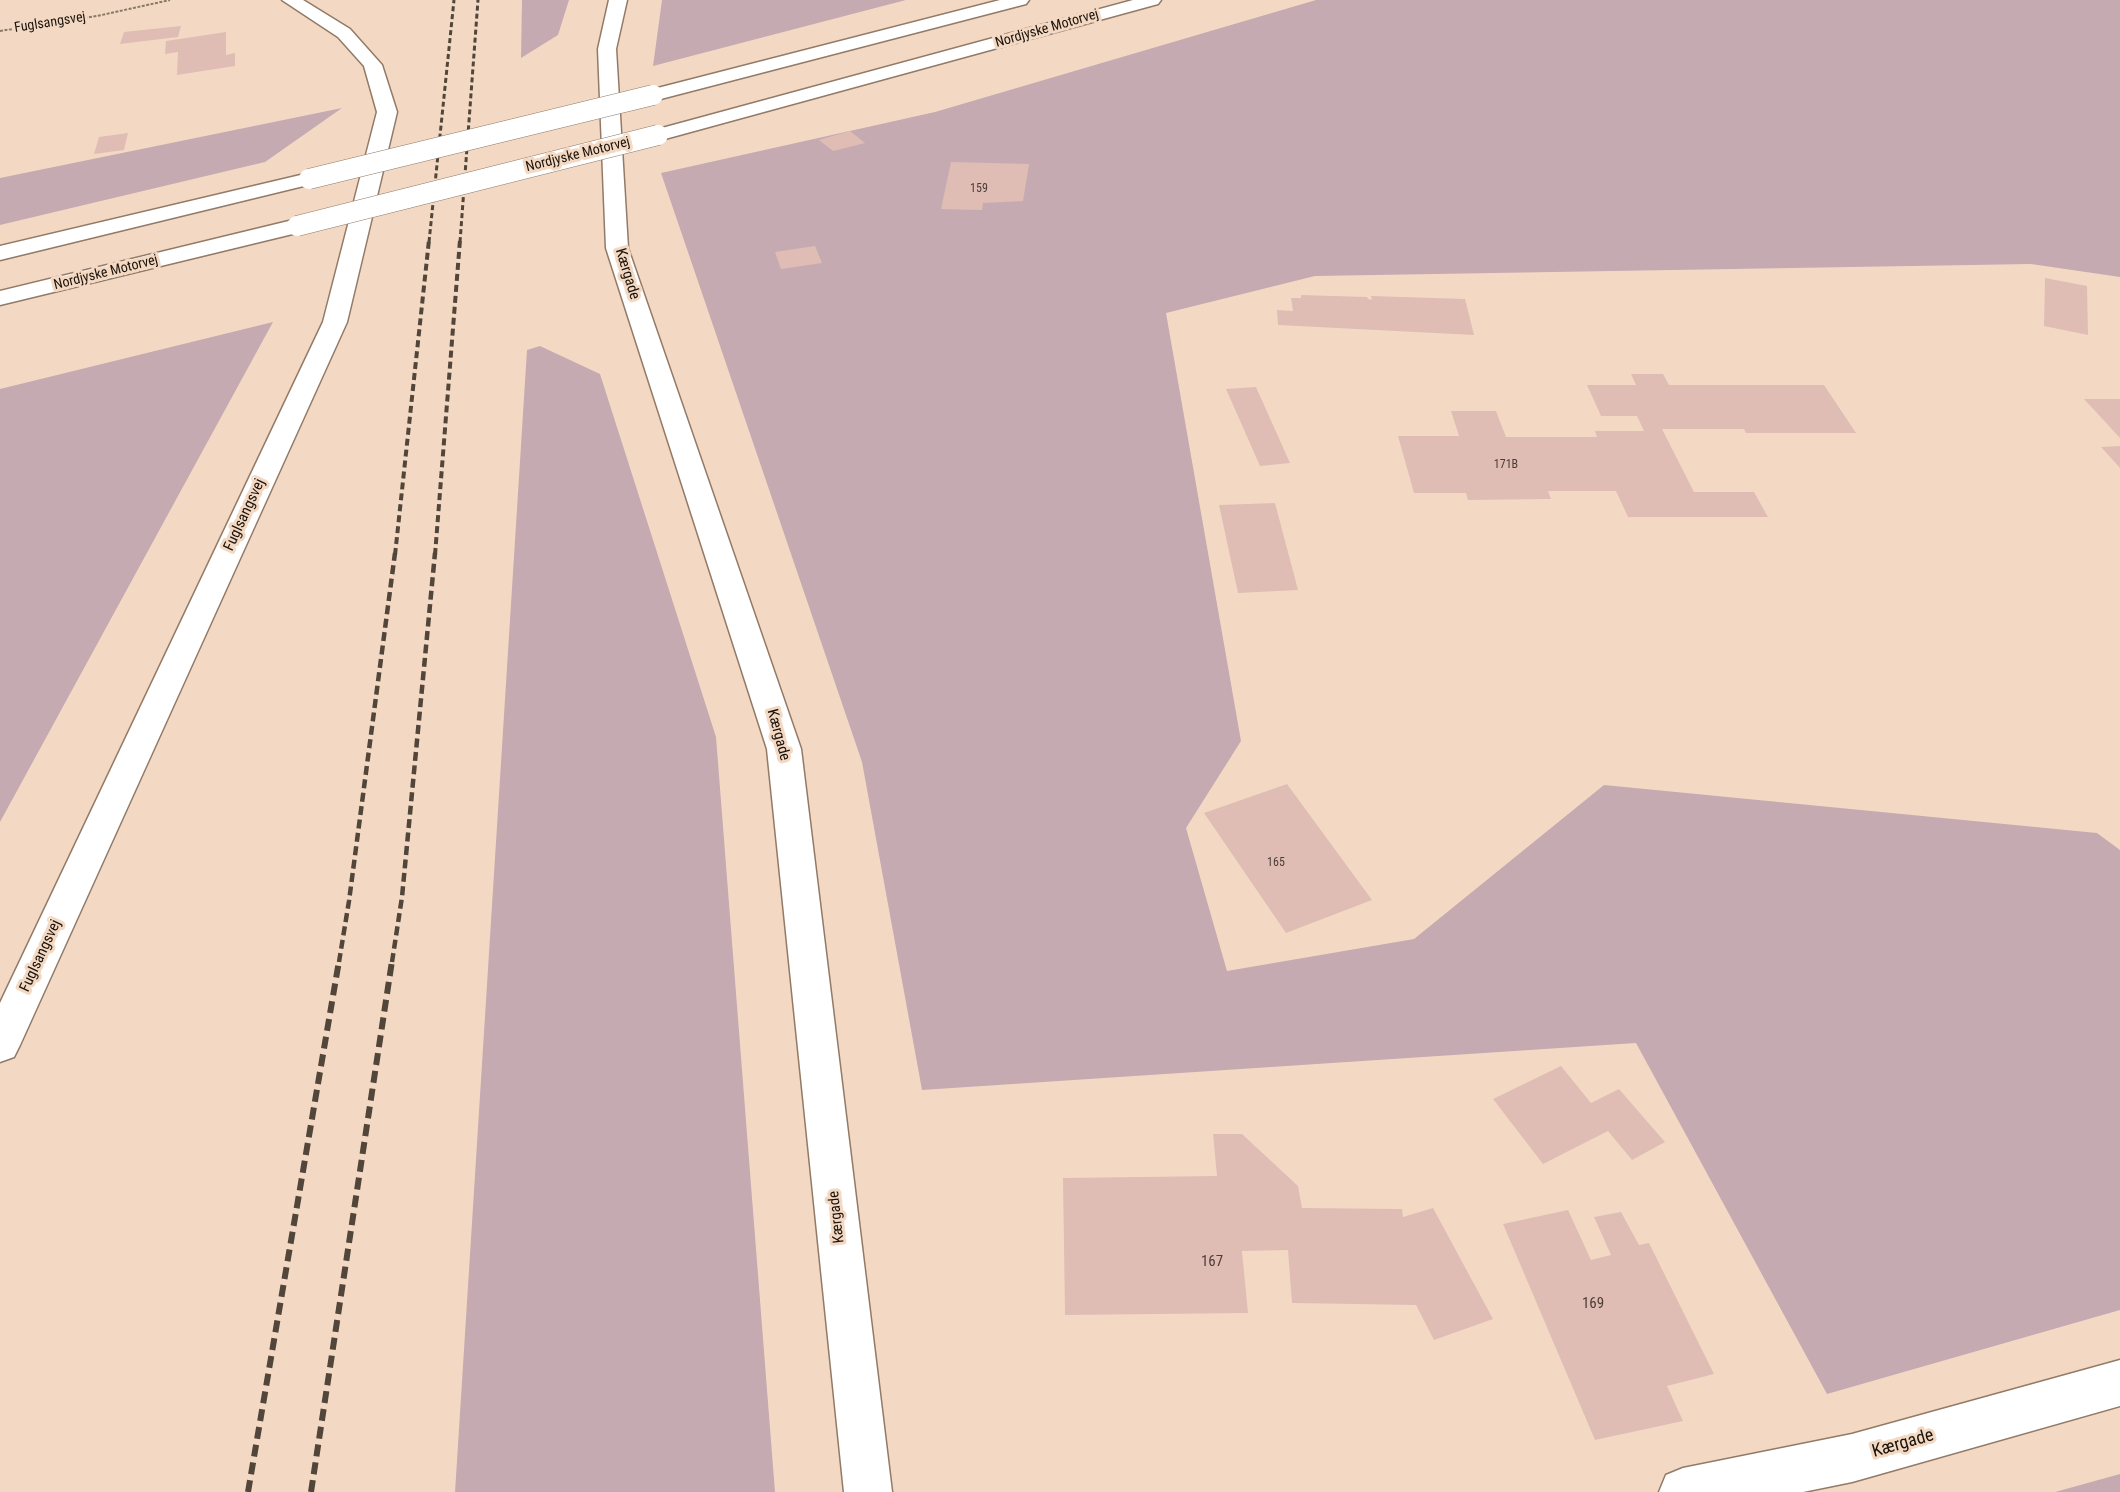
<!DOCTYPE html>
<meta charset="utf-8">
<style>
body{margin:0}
canvas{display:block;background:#f3d9c3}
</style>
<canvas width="2120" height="1492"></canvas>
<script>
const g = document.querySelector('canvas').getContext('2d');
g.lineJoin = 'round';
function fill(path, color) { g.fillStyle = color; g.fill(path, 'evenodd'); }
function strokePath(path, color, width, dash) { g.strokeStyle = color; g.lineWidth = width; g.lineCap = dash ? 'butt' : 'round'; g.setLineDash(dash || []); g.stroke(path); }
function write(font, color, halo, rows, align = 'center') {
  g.font = font + ' "Roboto Condensed",sans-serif'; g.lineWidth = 6; g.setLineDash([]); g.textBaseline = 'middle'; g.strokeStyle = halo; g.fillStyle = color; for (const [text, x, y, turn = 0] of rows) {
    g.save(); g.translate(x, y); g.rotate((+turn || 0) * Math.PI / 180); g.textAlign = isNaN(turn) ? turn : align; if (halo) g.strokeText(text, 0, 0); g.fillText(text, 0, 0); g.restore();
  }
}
fill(new Path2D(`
 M 522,0 L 569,0 L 558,35 L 521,58 Z
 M 662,0 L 906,0 L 653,66 Z
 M 1316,0 L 2120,0 L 2120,277 L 2031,264 L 1315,276 L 1166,313 L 1241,741 L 1186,828 L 1227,971 L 1414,939 L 1604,785 L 2097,833 L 2120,850 L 2120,1310 L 1827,1394 L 1636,1043 L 922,1090 L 862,762 L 661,173 L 935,112 Z
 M 342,108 L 265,162 L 0,225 L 0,178 Z
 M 273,322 L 0,822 L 0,389 Z
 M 540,346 L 600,374 L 716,737 L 775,1492 L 455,1492 L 527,350 Z
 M 2120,1474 L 2120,1492 L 2055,1492 Z`), '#c5abb1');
fill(new Path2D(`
 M 181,26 L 178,37 L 120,44 L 124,32 Z
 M 226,32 L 226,55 L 235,53 L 235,66 L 177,75 L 178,52 L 165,54 L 166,41 Z
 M 850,131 L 865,143 L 833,151 L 819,140 Z
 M 128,133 L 124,150 L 94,154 L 99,137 Z
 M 951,162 L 1029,164 L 1023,201 L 983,203 L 982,210 L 941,209 Z
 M 815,246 L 822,263 L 781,269 L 775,252 Z
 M 2045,278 L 2087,286 L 2088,335 L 2044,326 Z
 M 1301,295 L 1367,297 L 1368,299 L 1372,300 L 1371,296 L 1465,299 L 1474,335 L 1278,325 L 1277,310 L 1293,311 L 1291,298 L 1301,298 Z
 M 1631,374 L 1663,374 L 1669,385 L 1824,385 L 1856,433 L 1746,433 L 1744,429 L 1662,429 L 1694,492 L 1754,492 L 1768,517 L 1628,517 L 1616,491 L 1548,491 L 1551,499 L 1468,500 L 1466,493 L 1414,493 L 1398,436 L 1459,436 L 1451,411 L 1496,411 L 1506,437 L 1597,437 L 1595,431 L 1644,431 L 1637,416 L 1601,416 L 1587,385 L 1636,385 Z
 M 1256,387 L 1290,463 L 1260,466 L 1226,389 Z
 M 2084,399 L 2120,399 L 2120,438 Z
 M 2120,446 L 2120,468 L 2101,447 Z
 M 1275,503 L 1298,590 L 1238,593 L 1219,505 Z
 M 1287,784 L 1372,900 L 1286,933 L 1204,813 Z
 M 1561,1066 L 1591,1103 L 1619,1089 L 1665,1142 L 1632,1160 L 1608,1131 L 1543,1164 L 1493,1099 Z
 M 1213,1134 L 1242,1134 L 1298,1186 L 1302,1208 L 1402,1209 L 1403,1217 L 1433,1208 L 1493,1319 L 1434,1340 L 1416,1305 L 1292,1303 L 1288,1250 L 1242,1251 L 1248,1313 L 1065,1315 L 1063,1178 L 1217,1176 Z
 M 1568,1210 L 1591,1260 L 1611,1255 L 1594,1217 L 1621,1212 L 1639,1245 L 1649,1243 L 1714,1374 L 1667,1386 L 1683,1421 L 1595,1440 L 1503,1224 Z`), '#dfbdb5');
const minor = new Path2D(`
 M 282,0 L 303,0 L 350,29 L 382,65 L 397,112 L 347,322 L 20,1045 L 14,1057 L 0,1062 L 0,1003 L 323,322 L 377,112 L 364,66 L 338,37 Z
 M 609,0 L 627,0 L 616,49 L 628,248 L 801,749 L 892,1492 L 844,1492 L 767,749 L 606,248 L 598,49 Z
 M 2120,1360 L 2120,1406 L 1852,1482 L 1803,1492 L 1659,1492 L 1666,1475 L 1683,1468 L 1852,1434 Z`);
const highway = new Path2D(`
 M 1000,0 L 1029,0 L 1026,4 L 653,101 L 646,99 L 643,95 L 646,91 Z
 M 1133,0 L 1161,0 L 1158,4 L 665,139 L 651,139 L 648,135 L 651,131 Z
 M 309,173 L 316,175 L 319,179 L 316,183 L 0,260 L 0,246 Z
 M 297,219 L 305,221 L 308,226 L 305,231 L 0,305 L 0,291 Z`);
strokePath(minor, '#927a67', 3);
strokePath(highway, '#927a67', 3);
strokePath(new Path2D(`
 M 0,31 L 97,16 L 170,0`), '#8a7969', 2, [3, 1.5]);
fill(minor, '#fff');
fill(highway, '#fff');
strokePath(new Path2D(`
 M 429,242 L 454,0
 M 460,242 L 478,0`), '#524539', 3, [5, 3]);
strokePath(new Path2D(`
 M 395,555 L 429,240
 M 435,555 L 460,240`), '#524539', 4, [7, 4]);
strokePath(new Path2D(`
 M 339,962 L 349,901 L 395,553
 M 392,962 L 402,897 L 435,553`), '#524539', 4.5, [9, 4.5]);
strokePath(new Path2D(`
 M 248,1492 L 339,961
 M 311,1492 L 392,961`), '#524539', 6, [12, 6]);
const highwayBridge = new Path2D(`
 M 309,179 L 653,95
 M 297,226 L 658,135`);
strokePath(highwayBridge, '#927a67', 21, []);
strokePath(highwayBridge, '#fff', 20);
write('12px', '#4c3d35', null, [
 ["159",979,189],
 ["171B",1506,465],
 ["165",1276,863]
]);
write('14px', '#1b120a', '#f3d9c3', [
 ["Fuglsangsvej",50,23,-9],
 ["Nordjyske Motorvej",1047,29,-16],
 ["Nordjyske Motorvej",578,155,-14],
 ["Nordjyske Motorvej",106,273,-14]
]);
write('15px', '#1b120a', '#f3d9c3', [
 ["Kærgade",627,274,73],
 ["Fuglsangsvej",245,515,-65],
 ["Kærgade",778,735,75],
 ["Fuglsangsvej",41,956,-65],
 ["Kærgade",837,1217,-96]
]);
write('15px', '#4c3d35', null, [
 ["167",1212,1262],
 ["169",1593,1304]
]);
write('18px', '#1b120a', '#f3d9c3', [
 ["Kærgade",1903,1444,-16]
]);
</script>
